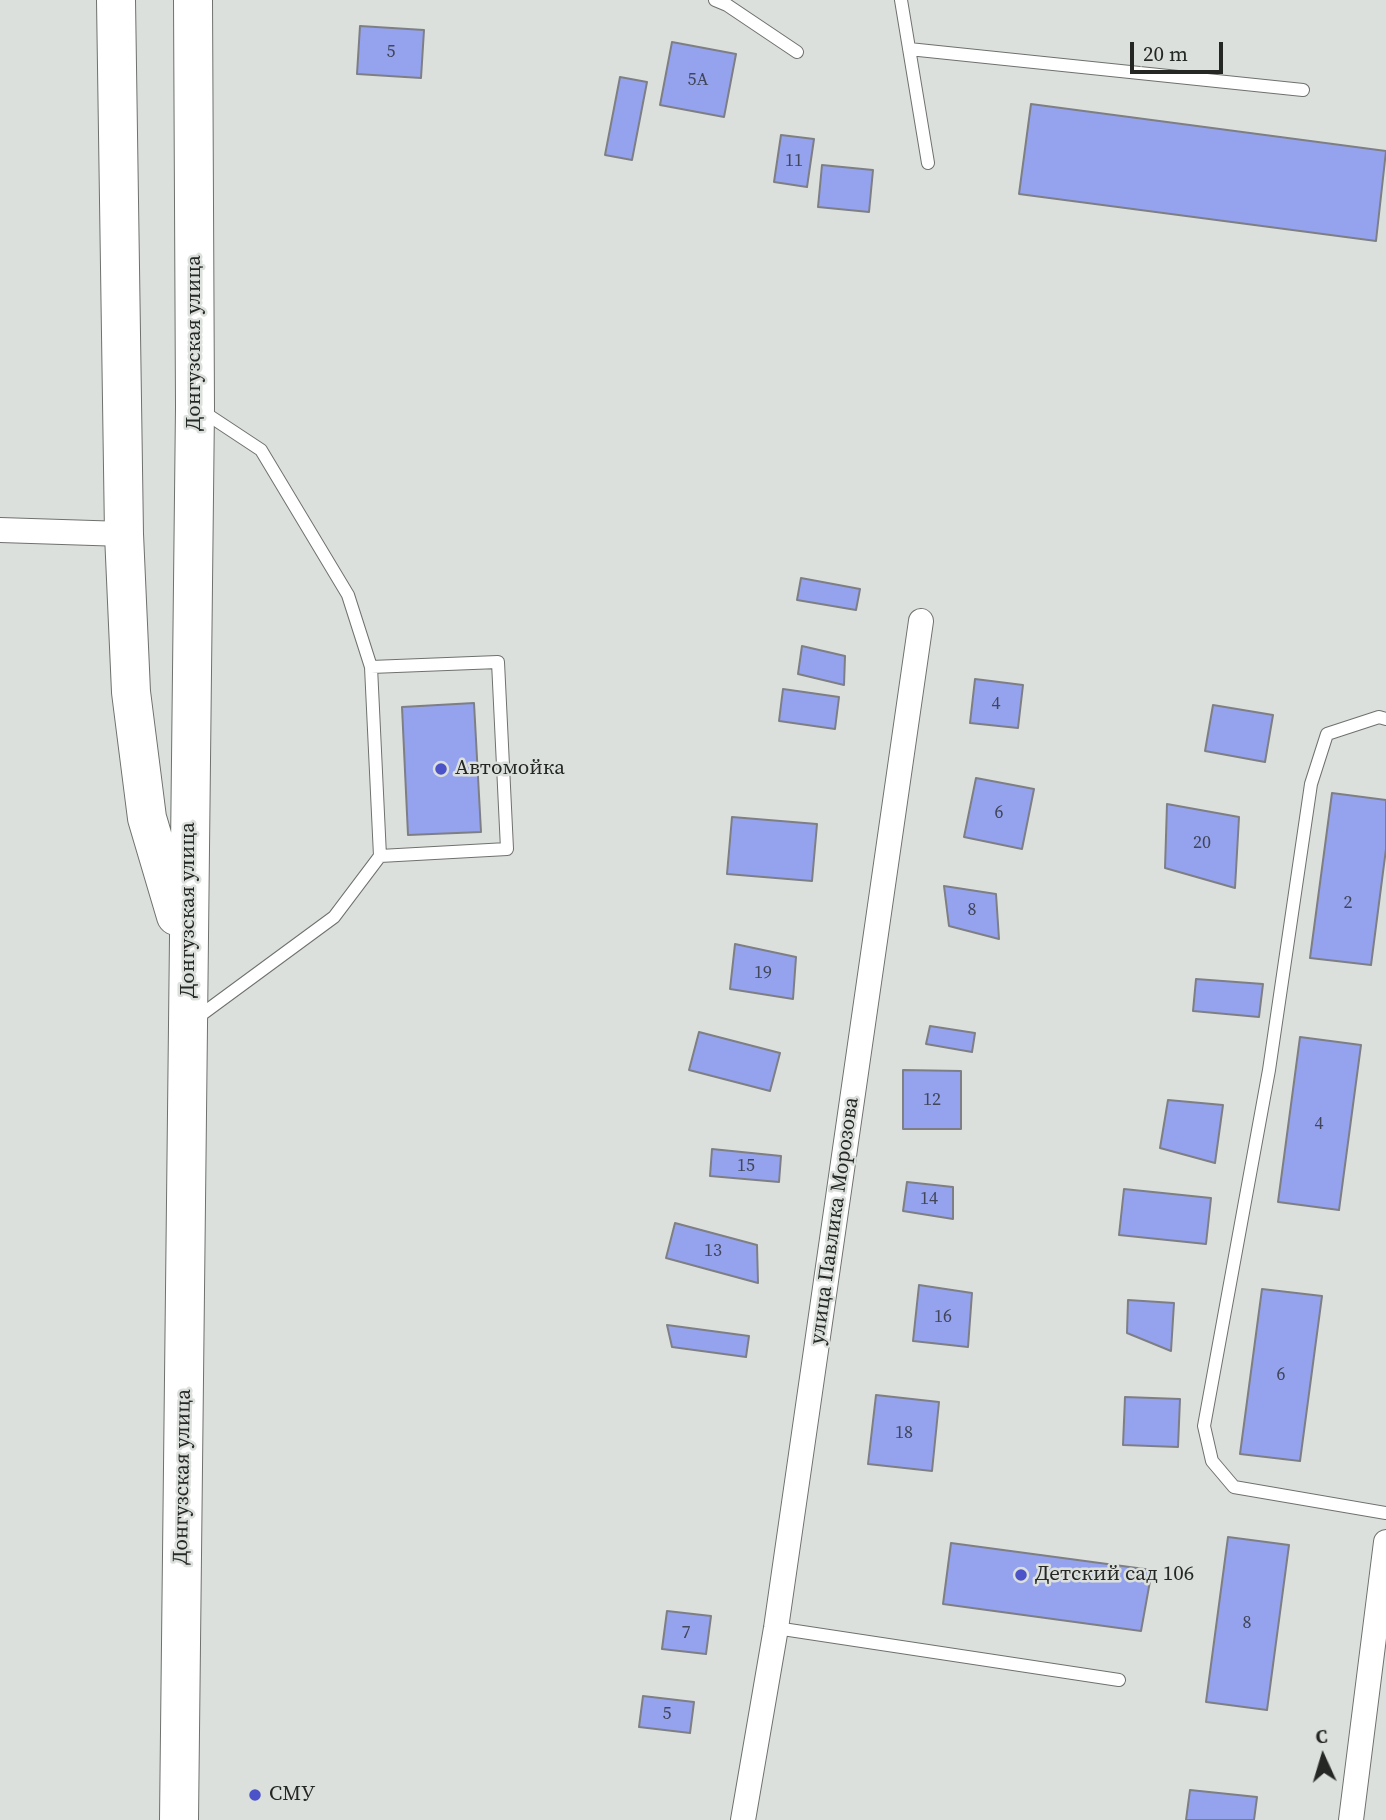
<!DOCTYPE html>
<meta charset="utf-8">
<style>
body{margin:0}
#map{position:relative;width:1386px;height:1820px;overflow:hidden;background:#dce0dc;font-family:"Source Serif 4",serif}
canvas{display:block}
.north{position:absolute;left:1288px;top:1722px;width:70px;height:70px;-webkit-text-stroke:5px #dce0dc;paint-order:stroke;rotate:356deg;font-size:19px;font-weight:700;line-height:28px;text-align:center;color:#252725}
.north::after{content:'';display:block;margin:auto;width:24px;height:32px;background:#252725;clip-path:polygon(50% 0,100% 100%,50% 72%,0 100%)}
.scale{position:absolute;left:1130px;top:42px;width:93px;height:32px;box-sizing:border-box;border:4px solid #252725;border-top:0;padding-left:9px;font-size:21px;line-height:24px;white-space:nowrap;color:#252725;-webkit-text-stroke:5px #dce0dc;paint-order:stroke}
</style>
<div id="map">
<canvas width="1386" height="1820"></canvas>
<div class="north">С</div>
<div class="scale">20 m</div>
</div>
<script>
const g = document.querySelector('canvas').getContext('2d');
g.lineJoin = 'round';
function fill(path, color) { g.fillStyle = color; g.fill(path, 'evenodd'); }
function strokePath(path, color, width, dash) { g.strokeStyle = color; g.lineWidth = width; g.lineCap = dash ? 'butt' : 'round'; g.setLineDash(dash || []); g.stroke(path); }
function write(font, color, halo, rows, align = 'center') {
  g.font = font + ' "Source Serif 4",serif'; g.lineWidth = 5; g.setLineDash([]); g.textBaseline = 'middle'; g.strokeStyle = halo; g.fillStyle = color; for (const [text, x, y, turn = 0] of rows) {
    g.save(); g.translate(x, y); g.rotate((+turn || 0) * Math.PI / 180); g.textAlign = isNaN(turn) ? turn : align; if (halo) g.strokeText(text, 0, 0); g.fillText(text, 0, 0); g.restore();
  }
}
const building = new Path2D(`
 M 360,26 L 424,30 L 421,78 L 357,74 Z
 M 672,42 L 736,54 L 724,117 L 660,105 Z
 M 620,77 L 647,82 L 632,160 L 605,155 Z
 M 1031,104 L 1386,151 L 1376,241 L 1019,194 Z
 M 781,135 L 814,139 L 807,187 L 774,182 Z
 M 822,165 L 873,170 L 869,212 L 818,207 Z
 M 801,578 L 860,589 L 856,610 L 797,600 Z
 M 802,646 L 845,656 L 844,685 L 798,674 Z
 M 975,679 L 1023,685 L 1018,728 L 970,723 Z
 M 783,689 L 839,697 L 835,729 L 779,721 Z
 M 474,703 L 481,832 L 408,835 L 402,707 Z
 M 1213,705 L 1273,715 L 1265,762 L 1205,751 Z
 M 976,778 L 1034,789 L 1022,849 L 964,837 Z
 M 1332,793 L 1386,800 L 1386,849 L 1371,965 L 1310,958 Z
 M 1167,804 L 1239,817 L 1235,888 L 1165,868 Z
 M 732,817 L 817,824 L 812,881 L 727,874 Z
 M 944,886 L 996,894 L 999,939 L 949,926 Z
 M 735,944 L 796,957 L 793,999 L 730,989 Z
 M 1196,979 L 1263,984 L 1259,1017 L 1193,1011 Z
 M 930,1026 L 975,1033 L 972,1052 L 926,1044 Z
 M 699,1032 L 780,1053 L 770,1091 L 689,1070 Z
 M 1300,1037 L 1361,1045 L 1339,1210 L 1278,1202 Z
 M 903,1070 L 961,1071 L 961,1129 L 903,1129 Z
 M 1168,1100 L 1223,1105 L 1215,1163 L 1160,1148 Z
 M 712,1149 L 781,1156 L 779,1182 L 710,1176 Z
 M 907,1182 L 953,1187 L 953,1219 L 903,1211 Z
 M 1124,1189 L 1211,1198 L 1206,1244 L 1119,1235 Z
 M 675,1223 L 757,1245 L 758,1283 L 666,1258 Z
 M 919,1285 L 972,1293 L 968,1347 L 913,1341 Z
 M 1262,1289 L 1322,1296 L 1300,1461 L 1240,1454 Z
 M 1128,1300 L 1174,1303 L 1171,1351 L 1127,1333 Z
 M 667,1325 L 749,1336 L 746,1357 L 672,1347 Z
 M 876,1395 L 939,1402 L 932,1471 L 868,1464 Z
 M 1125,1397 L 1180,1399 L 1178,1447 L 1123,1445 Z
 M 1228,1537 L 1289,1545 L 1267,1710 L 1206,1702 Z
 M 951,1543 L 1152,1570 L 1141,1631 L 943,1604 Z
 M 667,1611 L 711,1616 L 706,1654 L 662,1649 Z
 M 643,1696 L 694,1702 L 690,1733 L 639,1727 Z
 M 1190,1790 L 1257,1797 L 1254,1820 L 1186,1820 Z`);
fill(building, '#95a3ef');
strokePath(building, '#7e7f84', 2);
const service = new Path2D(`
 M 715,0 L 727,5 L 797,52
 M 901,0 L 928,163
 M 909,49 L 1303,90
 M 202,411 L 261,450 L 348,595 L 371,667
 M 1386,719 L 1379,717 L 1327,734 L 1311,784 L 1269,1070 L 1204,1426 L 1212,1461 L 1234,1487 L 1386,1513
 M 194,1020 L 334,917 L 380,856 L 371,667 L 498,662 L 507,849 L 380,856
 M 776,1628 L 1119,1680`);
const minor = new Path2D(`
 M 0,530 L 124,534
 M 743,1820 L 776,1628 L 921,621
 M 1351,1820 L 1386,1542`);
const trunk = new Path2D(`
 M 116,0 L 124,534 L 131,692 L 147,818 L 176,916
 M 179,1820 L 195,407 L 193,0`);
strokePath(service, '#6e716e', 14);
strokePath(minor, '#6e716e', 26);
strokePath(trunk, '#6e716e', 40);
strokePath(service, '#fff', 12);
strokePath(minor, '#fff', 24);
strokePath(trunk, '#fff', 38);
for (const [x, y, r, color] of [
 [441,769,7,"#4c52c8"],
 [1021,1575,7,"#4c52c8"],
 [255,1795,7,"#4c52c8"]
]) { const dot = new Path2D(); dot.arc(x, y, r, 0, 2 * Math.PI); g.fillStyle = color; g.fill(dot); strokePath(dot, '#dce0dc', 2.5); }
write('18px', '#414658', null, [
 ["5",391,52],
 ["5А",698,80],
 ["11",794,161],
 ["4",996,704],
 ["6",999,813],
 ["20",1202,843],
 ["2",1348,903],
 ["8",972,910],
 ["19",763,973],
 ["12",932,1100],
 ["4",1319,1124],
 ["15",746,1166],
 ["14",929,1199],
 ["13",713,1251],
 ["16",943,1317],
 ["6",1281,1375],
 ["18",904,1433],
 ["8",1247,1623],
 ["7",686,1633],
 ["5",667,1714]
]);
write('21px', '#252725', '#dce0dc', [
 ["Донгузская улица",195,343,-90],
 ["Донгузская улица",189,910,-90],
 ["улица Павлика Морозова",835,1221,-82],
 ["Донгузская улица",183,1477,-89]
]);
write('21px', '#252725', '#dce0dc', [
 ["Автомойка",455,769],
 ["Детский сад 106",1035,1575],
 ["СМУ",269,1795]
], 'left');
</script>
